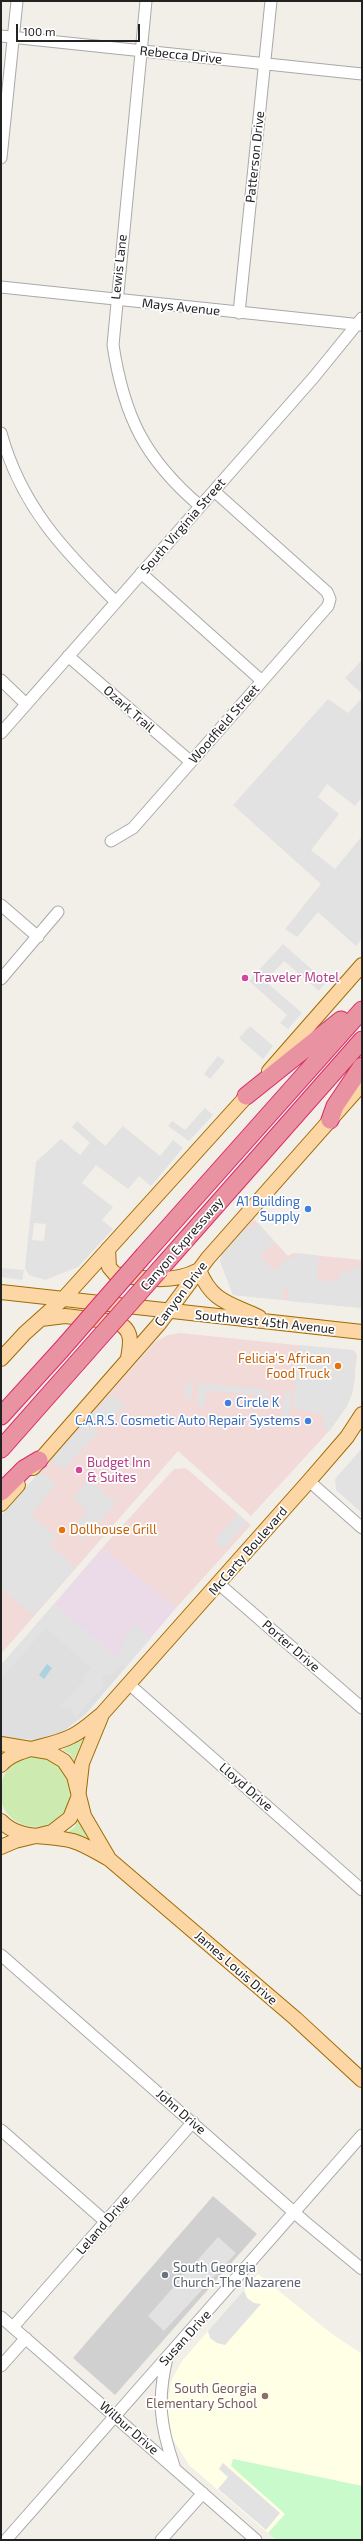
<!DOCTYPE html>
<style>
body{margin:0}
#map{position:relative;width:363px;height:2541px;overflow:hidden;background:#f2efe9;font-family:"Exo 2",sans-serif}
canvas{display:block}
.frame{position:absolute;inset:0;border:2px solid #222;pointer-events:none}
.scale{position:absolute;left:16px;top:24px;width:124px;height:18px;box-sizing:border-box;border:2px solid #222;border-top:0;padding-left:5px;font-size:12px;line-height:14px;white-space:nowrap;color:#222;-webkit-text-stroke:3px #fff;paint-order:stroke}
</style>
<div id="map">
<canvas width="363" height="2541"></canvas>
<div class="frame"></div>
<div class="scale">100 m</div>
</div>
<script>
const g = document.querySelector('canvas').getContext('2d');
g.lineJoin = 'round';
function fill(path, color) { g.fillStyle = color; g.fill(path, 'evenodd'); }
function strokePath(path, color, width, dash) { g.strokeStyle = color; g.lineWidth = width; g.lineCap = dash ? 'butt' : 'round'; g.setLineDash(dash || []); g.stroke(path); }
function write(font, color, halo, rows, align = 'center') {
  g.font = font + ' "Exo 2",sans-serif'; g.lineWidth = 3.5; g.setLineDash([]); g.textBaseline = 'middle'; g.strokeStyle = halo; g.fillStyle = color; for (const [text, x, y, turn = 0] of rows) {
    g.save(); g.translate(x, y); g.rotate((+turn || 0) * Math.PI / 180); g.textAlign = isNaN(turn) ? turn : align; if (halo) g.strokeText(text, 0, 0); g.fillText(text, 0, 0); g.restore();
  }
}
fill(new Path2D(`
 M 54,1604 L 126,1667 L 85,1715 L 62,1732 L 37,1740 L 5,1738 L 1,1736 L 1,1665 Z`), '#e0dfdf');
fill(new Path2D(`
 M 254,1219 L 288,1256 L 293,1253 L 362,1260 L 362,1308 L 233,1295 L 220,1261 L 222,1254 Z
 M 180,1333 L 354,1351 L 357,1355 L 352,1394 L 347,1406 L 330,1430 L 251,1516 L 178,1451 L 1,1654 L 1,1516 L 155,1342 L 168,1335 Z
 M 186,1468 L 251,1525 L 176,1608 L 102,1548 L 174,1469 Z`), '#f2dad9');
fill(new Path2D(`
 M 102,1548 L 176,1608 L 126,1667 L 54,1604 Z`), '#ebdbe8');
fill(new Path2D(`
 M 258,2274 L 332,2334 L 362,2354 L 362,2486 L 233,2459 L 232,2466 L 286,2514 L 268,2533 L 190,2466 L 172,2438 L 167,2410 L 171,2381 L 182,2361 Z`), '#ffffe5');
fill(new Path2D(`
 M 213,2196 L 257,2234 L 115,2395 L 73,2358 Z`), '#d0d0d0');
fill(new Path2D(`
 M 83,1739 L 74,1761 L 70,1754 L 62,1750 Z
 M0 1792a35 35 0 1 1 70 0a35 35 0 1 1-70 0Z
 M 78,1820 L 89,1841 L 67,1832 L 74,1828 Z`), '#cdebb0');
fill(new Path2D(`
 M 233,2459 L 362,2486 L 362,2540 L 277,2540 L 268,2533 L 285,2514 L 231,2466 Z`), '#c8facc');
fill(new Path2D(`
 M 362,660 L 362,694 L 345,678 Z
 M 362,698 L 362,797 L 355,806 L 327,784 L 318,797 L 339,814 L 311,850 L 335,869 L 362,836 L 362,938 L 356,946 L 318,912 L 297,937 L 285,929 L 321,884 L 233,805 L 328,699 L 348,713 Z
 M 283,944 L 326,982 L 319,991 L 284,961 L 265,981 L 302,1013 L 288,1029 L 280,1023 L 287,1015 L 249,981 Z
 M 250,1026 L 273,1046 L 263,1059 L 239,1038 Z
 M 218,1056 L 225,1061 L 210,1079 L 204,1074 Z
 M 205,1108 L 213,1115 L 189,1141 L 168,1126 L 172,1121 L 185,1130 Z
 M 77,1121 L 105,1146 L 123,1126 L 160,1156 L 173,1140 L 183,1148 L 151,1186 L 139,1176 L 128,1189 L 96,1165 L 82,1183 L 113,1207 L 102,1220 L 113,1229 L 78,1267 L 45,1280 L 29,1275 L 25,1268 L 36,1162 L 61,1139 L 80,1155 L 90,1143 L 72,1127 ZM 34,1223 L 46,1224 L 44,1241 L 32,1240 Z
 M 258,1223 L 275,1242 L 260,1255 L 274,1271 L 289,1257 L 293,1260 L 298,1253 L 319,1256 L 317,1280 L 339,1282 L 340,1271 L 350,1272 L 351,1267 L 362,1268 L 362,1308 L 288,1301 L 289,1288 L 284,1288 L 283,1300 L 233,1295 L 220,1261 L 222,1254 L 246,1227 L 250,1230 Z
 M 1,1268 L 24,1270 L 22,1280 L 1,1277 Z
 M 300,1345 L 353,1350 L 355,1355 L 355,1379 L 352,1394 L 347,1406 L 330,1430 L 323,1429 L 324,1415 L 293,1408 Z
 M 186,1382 L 193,1383 L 191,1399 L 185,1398 Z
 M 199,1383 L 268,1390 L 268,1396 L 206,1390 L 204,1406 L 197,1406 Z
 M 285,1390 L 292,1391 L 289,1416 L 282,1416 Z
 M 112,1394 L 125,1405 L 107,1424 L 103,1420 L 94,1429 L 98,1433 L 63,1470 L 51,1459 Z
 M 362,1448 L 362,1513 L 336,1490 L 335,1479 Z
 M 40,1471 L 56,1484 L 31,1515 L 57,1537 L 50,1545 L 76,1568 L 33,1616 L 1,1588 L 1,1516 Z
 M 88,1480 L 116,1503 L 83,1541 L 71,1531 L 88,1511 L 73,1498 Z
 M 238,1514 L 247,1523 L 223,1549 L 216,1542 L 216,1538 Z
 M 54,1604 L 115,1657 L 125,1645 L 121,1641 L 135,1624 L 151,1638 L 126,1667 L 123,1665 L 112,1675 L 105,1674 L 102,1679 L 104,1686 L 75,1718 L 73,1711 L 68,1707 L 59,1708 L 85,1679 L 83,1677 L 91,1668 L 46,1628 L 1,1679 L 1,1665 Z
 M 218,2237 L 236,2253 L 164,2331 L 148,2316 Z
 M 244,2290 L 247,2298 L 254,2303 L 261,2304 L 225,2345 L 217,2343 L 210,2338 L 208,2331 Z
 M 223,2463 L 280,2513 L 266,2530 L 218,2489 L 228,2477 L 219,2469 Z`), '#e2e2e2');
fill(new Path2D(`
 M 47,1664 L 52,1668 L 44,1679 L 39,1675 Z`), '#aad3df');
const minor = new Path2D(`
 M 146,1 L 113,345 C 124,417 145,459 200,506
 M 1,36 L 362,74
 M 1,158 L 17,1
 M 1,287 L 362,325
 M 239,313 L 271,1
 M 1,433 C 21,506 64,551 116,602
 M 141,573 L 262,681
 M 68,656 L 191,762
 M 1,680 L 26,704
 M 1,733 L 314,377 L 362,318
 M 111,841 L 133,828 L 328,606 L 330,599 L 327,592 L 214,491
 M 1,905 L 38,937
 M 1,979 L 58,912
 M 309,1481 L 362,1528
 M 219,1584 L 362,1708
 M 130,1685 L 362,1890
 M 1,1955 L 304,2221 L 362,2269
 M 1,2130 L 106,2222
 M 1,2317 L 256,2540
 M 13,2327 L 193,2122
 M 167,2358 C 157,2400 160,2425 174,2466
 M 1,2366 L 26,2338
 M 6,2540 L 362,2135
 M 161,2540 L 203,2493`);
const major = new Path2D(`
 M 269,1071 L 362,965
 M 108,1249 L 109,1267 L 115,1274 C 144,1279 173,1284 199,1270 C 212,1302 229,1303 259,1317
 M 1,1292 L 362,1332
 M 41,1319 L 65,1316 L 116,1322 C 133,1329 131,1342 128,1358
 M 1,1359 L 25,1333 L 64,1298 L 254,1088
 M 33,1468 L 159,1324 L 208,1258 L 362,1084
 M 1,1504 L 18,1485
 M 1,1744 L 49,1752 L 64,1761 L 74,1776 L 84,1816 L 108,1857
 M 1,1765 C 16,1747 50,1748 72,1736 C 83,1731 93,1721 102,1714 L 309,1481 L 347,1437 L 362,1414
 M 1,1821 C 20,1841 48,1834 73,1841 C 86,1845 98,1853 109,1859 L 296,2019 L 362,2080
 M 1,1847 L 15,1841 L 52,1832 L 70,1818 L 78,1798 L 82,1763 L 101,1717`);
const highway = new Path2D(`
 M 246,1096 L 341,1020
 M 330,1120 L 335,1106 L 362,1066
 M 144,1255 L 362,1010
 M 160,1269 L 362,1040
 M 1,1416 L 61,1350
 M 1,1449 L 77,1363
 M 1,1492 L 24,1469 L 39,1460`);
strokePath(minor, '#a9a9a9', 13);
strokePath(major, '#a06b00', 16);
strokePath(highway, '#dc2a67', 19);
strokePath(minor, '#fff', 11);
strokePath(major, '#fcd6a4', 14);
strokePath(highway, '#e892a2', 17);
const highwayBridge = new Path2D(`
 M 61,1350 L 144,1255
 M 77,1363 L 160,1269`);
strokePath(highwayBridge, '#dc2a67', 19, []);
strokePath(highwayBridge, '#e892a2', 17);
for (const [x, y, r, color] of [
 [245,978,4,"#d1479c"],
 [308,1209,4,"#3f7fe0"],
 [338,1366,4,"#e8710a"],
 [228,1403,4,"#3f7fe0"],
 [308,1421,4,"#3f7fe0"],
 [79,1470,4,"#d1479c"],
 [62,1530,4,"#e8710a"],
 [165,2275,4,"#6b7280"],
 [265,2396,4,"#8d6e63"]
]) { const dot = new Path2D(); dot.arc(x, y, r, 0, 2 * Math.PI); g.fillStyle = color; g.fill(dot); strokePath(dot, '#fff', 1.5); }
write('13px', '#222', '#fff', [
 ["Rebecca Drive",181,55,6],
 ["Patterson Drive",255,157,-84],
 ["Lewis Lane",119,267,-84],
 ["Mays Avenue",181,307,6],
 ["South Virginia Street",183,526,-49],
 ["Ozark Trail",129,709,41],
 ["Woodfield Street",224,724,-49],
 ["Canyon Expressway",182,1244,-49],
 ["Canyon Drive",181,1294,-53],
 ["Southwest 45th Avenue",265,1322,6],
 ["McCarty Boulevard",248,1551,-49],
 ["Porter Drive",291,1646,41],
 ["Lloyd Drive",246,1787,41],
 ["James Louis Drive",236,1968,41],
 ["John Drive",181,2112,41],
 ["Leland Drive",103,2225,-49],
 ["Susan Drive",185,2338,-48],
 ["Wilbur Drive",129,2428,41]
]);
write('13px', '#b23c85', '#fff', [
 ["Traveler Motel",253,978],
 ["Budget Inn",87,1463],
 ["& Suites",87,1478]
], 'left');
write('13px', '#366cbe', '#fff', [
 ["A1 Building",300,1202],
 ["Supply",300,1217],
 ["Circle K",236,1403,"left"],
 ["C.A.R.S. Cosmetic Auto Repair Systems",300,1421]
], 'right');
write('13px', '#c56008', '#fff', [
 ["Felicia's African",330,1359],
 ["Food Truck",330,1374],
 ["Dollhouse Grill",70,1530,"left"]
], 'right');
write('13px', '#5b616d', '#fff', [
 ["South Georgia",173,2268],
 ["Church-The Nazarene",173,2283]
], 'left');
write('13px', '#785e54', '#fff', [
 ["South Georgia",257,2389],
 ["Elementary School",257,2404]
], 'right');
</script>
